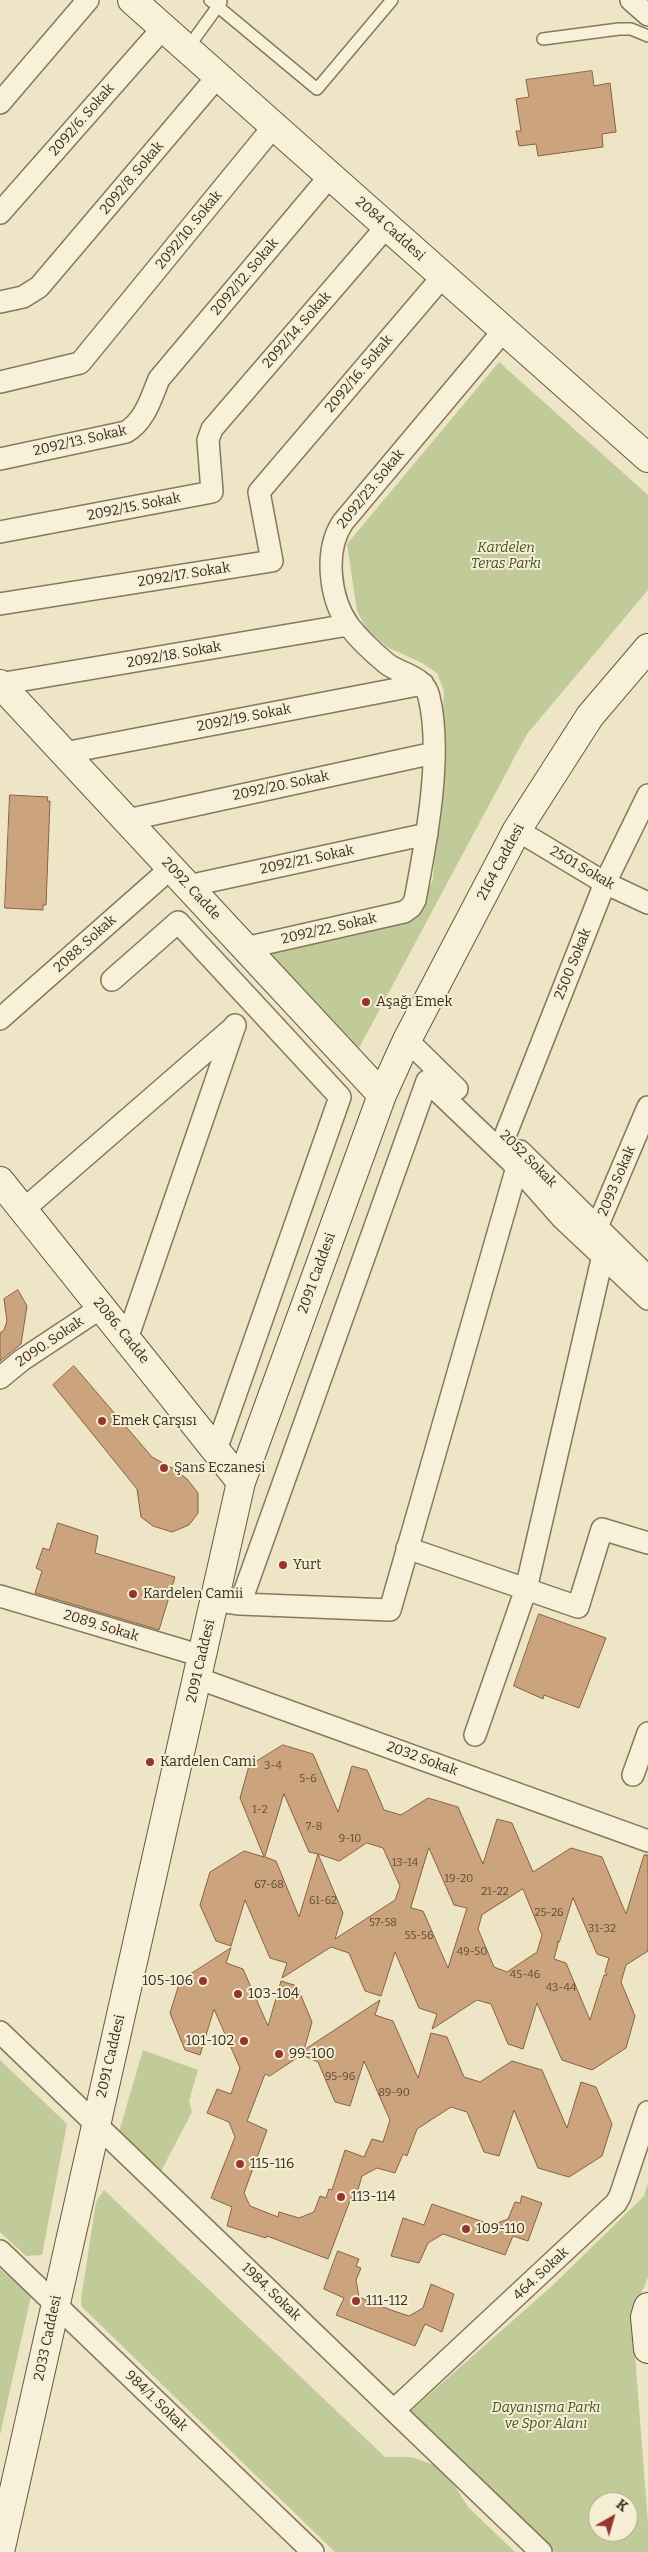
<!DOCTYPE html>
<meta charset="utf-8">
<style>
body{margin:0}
#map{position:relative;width:648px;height:2552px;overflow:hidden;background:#ede5c5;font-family:Bitter,serif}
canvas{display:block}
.north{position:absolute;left:588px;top:2492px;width:50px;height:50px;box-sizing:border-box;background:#f5eed5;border:1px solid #aaa18c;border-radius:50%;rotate:38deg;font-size:14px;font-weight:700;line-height:20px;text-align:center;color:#392e1f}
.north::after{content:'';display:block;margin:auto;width:18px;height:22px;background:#96352d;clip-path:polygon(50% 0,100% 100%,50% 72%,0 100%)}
</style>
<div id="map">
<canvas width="648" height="2552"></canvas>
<div class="north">K</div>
</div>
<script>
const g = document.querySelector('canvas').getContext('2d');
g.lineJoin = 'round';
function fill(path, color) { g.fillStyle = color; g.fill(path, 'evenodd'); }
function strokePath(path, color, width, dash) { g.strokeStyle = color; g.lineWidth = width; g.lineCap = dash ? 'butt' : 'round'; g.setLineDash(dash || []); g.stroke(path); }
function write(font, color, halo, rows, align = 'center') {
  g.font = font + ' Bitter,serif'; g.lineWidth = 4; g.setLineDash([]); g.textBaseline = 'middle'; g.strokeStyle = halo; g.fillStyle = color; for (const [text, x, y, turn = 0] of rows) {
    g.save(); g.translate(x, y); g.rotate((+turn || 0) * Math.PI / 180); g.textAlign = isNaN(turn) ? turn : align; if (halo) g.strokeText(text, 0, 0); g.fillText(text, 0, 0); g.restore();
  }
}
fill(new Path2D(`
 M 499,362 L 648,495 L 648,590 L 527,734 L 359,1048 L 271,954 L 414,914 L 433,880 L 444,691 L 437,673 L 422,663 L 387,647 L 367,630 L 357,611 L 347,544 Z
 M 143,2050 L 198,2070 L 189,2101 L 192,2112 L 159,2175 L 118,2135 Z
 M 0,2060 L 67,2124 L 42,2255 L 26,2256 L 0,2232 Z
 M 648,2183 L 648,2277 L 632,2316 L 648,2523 L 648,2552 L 555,2552 L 408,2413 L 552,2286 L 644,2196 ZM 598,2502 L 628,2502 L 628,2532 L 598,2532 Z
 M 104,2190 L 385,2457 L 411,2457 L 434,2465 L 451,2480 L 468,2507 L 515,2552 L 335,2552 L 82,2307 L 81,2299 L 96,2202 Z
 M 0,2269 L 31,2296 L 0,2435 Z`), '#c1cb99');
const building = new Path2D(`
 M 592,71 L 594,86 L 610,83 L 616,132 L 602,134 L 603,147 L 538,156 L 536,144 L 519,146 L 516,131 L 521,131 L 516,99 L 529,97 L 526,80 Z
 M 10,795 L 48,797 L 47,801 L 50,801 L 46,905 L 43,905 L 43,910 L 5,908 Z
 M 18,1290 L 27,1306 L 21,1344 L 0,1361 L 0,1333 L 4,1330 L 7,1321 L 4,1299 Z
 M 74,1366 L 152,1457 L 174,1469 L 187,1479 L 198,1493 L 198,1513 L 189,1525 L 172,1532 L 153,1526 L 141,1517 L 137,1489 L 53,1385 Z
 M 58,1523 L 98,1536 L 95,1553 L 175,1577 L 159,1630 L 35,1593 L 42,1571 L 36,1568 L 43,1548 L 49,1550 Z
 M 539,1614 L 606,1638 L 579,1708 L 544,1695 L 543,1699 L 514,1686 Z
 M 283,1745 L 313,1754 L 338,1812 L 352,1766 L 367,1770 L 384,1810 L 401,1815 L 428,1798 L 458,1807 L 483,1864 L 497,1819 L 512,1823 L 533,1872 L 571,1848 L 602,1857 L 626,1914 L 644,1855 L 648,1855 L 648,1951 L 626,1965 L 621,1982 L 635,2016 L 626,2048 L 592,2070 L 562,2060 L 537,2003 L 523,2049 L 508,2044 L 491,2004 L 477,2000 L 432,2029 L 437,2014 L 419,2008 L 395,1952 L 381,1996 L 365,1991 L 349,1953 L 331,1947 L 282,1978 L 287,1963 L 270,1958 L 245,1900 L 231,1946 L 216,1941 L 200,1905 L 210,1872 L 244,1851 L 264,1857 L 240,1798 L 249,1766 ZM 284,1794 L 309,1852 L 318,1854 L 299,1917 L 276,1861 L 265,1857 ZM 367,1843 L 383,1848 L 400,1886 L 395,1900 L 335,1939 L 343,1913 L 318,1854 L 339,1861 ZM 429,1848 L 454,1905 L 467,1908 L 448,1968 L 423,1911 L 411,1908 ZM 523,1889 L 542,1935 L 537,1952 L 507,1972 L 494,1967 L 478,1929 L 482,1915 ZM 573,1898 L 597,1954 L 609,1958 L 605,1972 L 607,1975 L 604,1975 L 590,2020 L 566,1963 L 554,1959 L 558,1944 L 557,1941 L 559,1942 Z
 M 231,1948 L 226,1963 L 243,1969 L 268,2026 L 281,1981 L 297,1986 L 312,2022 L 304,2050 L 380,2000 L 375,2015 L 393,2021 L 418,2078 L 431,2033 L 447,2037 L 464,2077 L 480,2082 L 512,2061 L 542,2070 L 567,2128 L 581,2082 L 596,2087 L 612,2124 L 602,2156 L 569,2177 L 538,2168 L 514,2110 L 499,2156 L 484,2152 L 467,2112 L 451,2107 L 417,2129 L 407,2156 L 403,2154 L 395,2173 L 377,2168 L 362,2176 L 355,2200 L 351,2198 L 328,2259 L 267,2236 L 266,2238 L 227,2226 L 232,2207 L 211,2198 L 235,2137 L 229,2122 L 207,2113 L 217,2089 L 231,2094 L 240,2068 L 214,2009 L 200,2055 L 185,2050 L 170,2013 L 180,1981 ZM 302,2055 L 318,2062 L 335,2102 L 350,2106 L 364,2061 L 390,2120 L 383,2142 L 372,2139 L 364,2157 L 345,2150 L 332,2190 L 329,2189 L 326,2198 L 320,2196 L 314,2212 L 299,2218 L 279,2212 L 278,2217 L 250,2206 L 244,2193 L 267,2130 L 247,2121 L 265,2074 L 269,2076 Z
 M 522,2196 L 542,2203 L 528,2241 L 513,2236 L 505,2255 L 443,2234 L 428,2243 L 419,2263 L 391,2256 L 403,2218 L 424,2225 L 432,2204 L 492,2225 L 508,2219 L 515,2202 L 520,2203 Z
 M 338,2251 L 359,2259 L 356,2266 L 361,2268 L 356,2280 L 359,2297 L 391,2310 L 409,2316 L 423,2308 L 431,2284 L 454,2294 L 442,2332 L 425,2324 L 415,2346 L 336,2315 L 344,2298 L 324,2289 Z`);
fill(building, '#cba37c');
strokePath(building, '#876342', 1);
const lane = new Path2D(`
 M 210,0 L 317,89 L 392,0
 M 543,39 L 619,29 L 631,29 L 648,36
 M 187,49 L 221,2`);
const street = new Path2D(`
 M 631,0 L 648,15
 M 0,103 L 88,0
 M 0,213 L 163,28
 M 0,302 L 23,297 L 39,287 L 218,76
 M 0,382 L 80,363 L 274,126
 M 0,459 L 126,432 C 145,421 151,398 159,379 L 330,176
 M 0,532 L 212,492 L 208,440 L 212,429 L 387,226
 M 0,604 L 272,561 L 259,492 L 443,276
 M 0,684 L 348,625
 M 64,753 L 423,684
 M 127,820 L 434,753
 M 517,830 L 605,883 L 648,903
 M 188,886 L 427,834
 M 245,948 L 404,912 L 411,907 L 415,900 C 426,842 443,754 429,697 C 424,675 401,675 386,663 C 374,653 359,639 349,626 C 329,598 324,550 343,522 L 504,330
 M 112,980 L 178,922 L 340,1097 L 216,1450
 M 0,1019 L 171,868
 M 407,1040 L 457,1089
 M 505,1136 L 605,883 L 648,795
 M 520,1151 L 648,1277
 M 23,1210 L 235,1026
 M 597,1227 L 648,1107
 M 127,1339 L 235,1025
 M 0,1378 L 22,1360 L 102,1307
 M 407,1548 L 578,1607 L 602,1529 L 648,1543
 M 0,1596 L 202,1656
 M 226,1602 L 240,1604 L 390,1610 L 517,1167
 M 240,1604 L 427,1081 L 517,1167 L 562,1218 L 648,1299
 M 197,1678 L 648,1841
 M 475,1735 L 526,1589 L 603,1255
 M 633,1775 L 648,1733
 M 0,2032 L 541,2552
 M 0,2251 L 313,2552
 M 394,2410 L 616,2203 L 620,2196 L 648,2112`);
const secondary = new Path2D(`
 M 132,0 L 648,458
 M 0,684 L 382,1095
 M 0,1181 L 241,1482
 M 648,2307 L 645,2317 L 648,2349
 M 0,2552 L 241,1482 L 382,1095 L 407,1040 L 517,830 L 590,716 L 648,648`);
strokePath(lane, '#88775c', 14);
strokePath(street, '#88775c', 24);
strokePath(secondary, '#6a583f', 30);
strokePath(lane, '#f8f1d9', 11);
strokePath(street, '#f8f1d9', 21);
strokePath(secondary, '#f8f1d9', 28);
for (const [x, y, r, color] of [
 [366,1002,5,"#96352d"],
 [102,1421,5,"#96352d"],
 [164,1468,5,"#96352d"],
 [283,1565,5,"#96352d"],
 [133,1594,5,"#96352d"],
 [150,1762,5,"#96352d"],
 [203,1981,5,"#96352d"],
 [238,1994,5,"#96352d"],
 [244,2041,5,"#96352d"],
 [279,2054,5,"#96352d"],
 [240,2164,5,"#96352d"],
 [341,2197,5,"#96352d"],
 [466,2229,5,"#96352d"],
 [356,2301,5,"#96352d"]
]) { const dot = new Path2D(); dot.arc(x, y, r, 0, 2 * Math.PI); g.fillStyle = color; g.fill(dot); strokePath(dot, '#f5eed5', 2); }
write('11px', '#5e4b36', null, [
 ["3-4",273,1766],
 ["5-6",308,1779],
 ["1-2",260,1810],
 ["7-8",314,1827],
 ["9-10",350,1839],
 ["13-14",405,1863],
 ["19-20",459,1879],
 ["67-68",269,1885],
 ["21-22",495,1892],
 ["61-62",323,1901],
 ["25-26",549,1913],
 ["57-58",383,1923],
 ["31-32",602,1929],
 ["55-56",419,1936],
 ["49-50",472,1952],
 ["45-46",525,1975],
 ["43-44",561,1988],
 ["95-96",340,2077],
 ["89-90",394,2093]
]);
write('14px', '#392e1f', '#f5eed5', [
 ["2092/6. Sokak",82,120,-49],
 ["2092/8. Sokak",132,178,-50],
 ["2084 Caddesi",390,229,42],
 ["2092/10. Sokak",189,230,-51],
 ["2092/12. Sokak",245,277,-50],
 ["2092/14. Sokak",297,330,-49],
 ["2092/16. Sokak",359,374,-50],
 ["2092/13. Sokak",80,441,-13],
 ["2092/23. Sokak",371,489,-51],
 ["2092/15. Sokak",134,507,-11],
 ["2092/17. Sokak",184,575,-9],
 ["2092/18. Sokak",174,655,-10],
 ["2092/19. Sokak",244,718,-11],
 ["2092/20. Sokak",281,786,-12],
 ["2092/21. Sokak",307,860,-12],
 ["2164 Caddesi",501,862,-62],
 ["2501 Sokak",582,868,30],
 ["2092. Cadde",191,889,47],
 ["2092/22. Sokak",329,929,-13],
 ["2088. Sokak",85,944,-42],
 ["2500 Sokak",573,964,-68],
 ["2052 Sokak",528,1159,45],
 ["2093 Sokak",617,1181,-67],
 ["2091 Caddesi",317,1273,-70],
 ["2086. Cadde",121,1331,51],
 ["2090. Sokak",50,1342,-34],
 ["2089. Sokak",101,1626,17],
 ["2091 Caddesi",201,1661,-77],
 ["2032 Sokak",422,1759,20],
 ["2091 Caddesi",111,2056,-77],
 ["464. Sokak",541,2274,-43],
 ["1984. Sokak",271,2292,44],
 ["2033 Caddesi",48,2338,-78],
 ["984/1. Sokak",156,2401,44]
]);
write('italic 14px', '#455426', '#f5eed5', [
 ["Kardelen",506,548],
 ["Teras Parkı",506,564],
 ["Dayanışma Parkı",546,2408],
 ["ve Spor Alanı",546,2424]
]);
write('14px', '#392e1f', '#f5eed5', [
 ["Aşağı Emek",376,1002],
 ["Emek Çarşısı",112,1421],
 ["Şans Eczanesi",174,1468],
 ["Yurt",293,1565],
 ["Kardelen Camii",143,1594],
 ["Kardelen Cami",160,1762],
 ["105-106",193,1981,"right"],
 ["103-104",248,1994],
 ["101-102",234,2041,"right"],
 ["99-100",289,2054],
 ["115-116",250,2164],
 ["113-114",351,2197],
 ["109-110",476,2229],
 ["111-112",366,2301]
], 'left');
</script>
